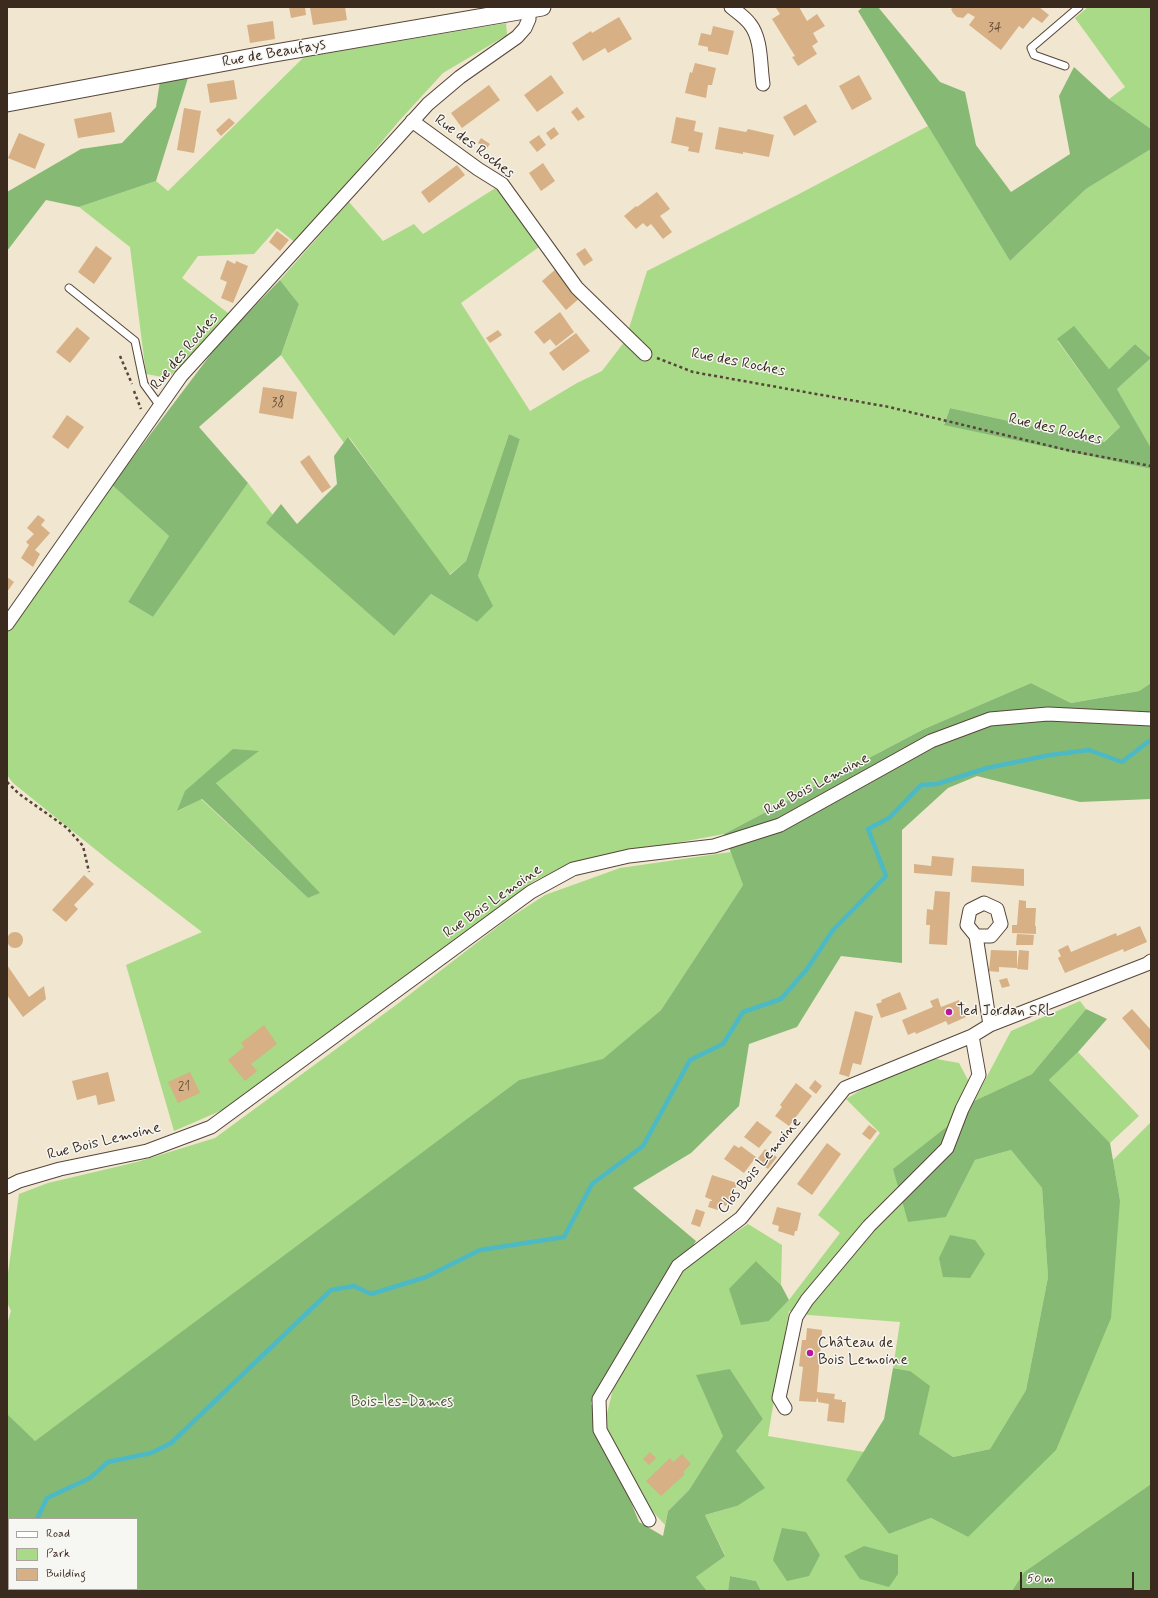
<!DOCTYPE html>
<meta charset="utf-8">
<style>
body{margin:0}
#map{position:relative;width:1158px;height:1598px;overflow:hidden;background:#f1e6d0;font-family:Mynerve,sans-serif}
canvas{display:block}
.frame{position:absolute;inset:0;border:8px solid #3b2a1e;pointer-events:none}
.legend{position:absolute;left:8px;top:1518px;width:130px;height:72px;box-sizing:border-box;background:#f6f6f2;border:1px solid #aba49d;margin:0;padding:5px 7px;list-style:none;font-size:12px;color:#3b2a1e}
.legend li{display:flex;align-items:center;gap:8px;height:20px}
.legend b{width:20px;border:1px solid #aba49d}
.scale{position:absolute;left:1020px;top:1572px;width:114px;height:18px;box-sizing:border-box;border:2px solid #3b2a1e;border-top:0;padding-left:5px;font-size:12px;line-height:14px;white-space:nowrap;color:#3b2a1e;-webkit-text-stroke:3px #f6f6f2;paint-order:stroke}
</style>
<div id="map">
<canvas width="1158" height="1598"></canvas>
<div class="frame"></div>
<ul class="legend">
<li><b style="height:5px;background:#fff"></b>Road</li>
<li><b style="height:11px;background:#a8da88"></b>Park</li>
<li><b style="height:11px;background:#d7b085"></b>Building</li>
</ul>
<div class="scale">50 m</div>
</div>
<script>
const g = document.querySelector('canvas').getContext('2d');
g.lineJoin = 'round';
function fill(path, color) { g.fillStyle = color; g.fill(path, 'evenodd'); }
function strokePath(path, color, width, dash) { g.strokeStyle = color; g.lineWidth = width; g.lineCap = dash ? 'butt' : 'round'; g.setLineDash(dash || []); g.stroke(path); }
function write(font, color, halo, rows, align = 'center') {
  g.font = font + ' Mynerve,sans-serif'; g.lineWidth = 3; g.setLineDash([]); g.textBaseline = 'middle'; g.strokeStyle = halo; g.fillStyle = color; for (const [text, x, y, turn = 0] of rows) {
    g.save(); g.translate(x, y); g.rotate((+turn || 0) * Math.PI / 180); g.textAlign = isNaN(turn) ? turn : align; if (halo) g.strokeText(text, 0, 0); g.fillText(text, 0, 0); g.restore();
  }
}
fill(new Path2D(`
 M 1088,7 L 1151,7 L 1151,129 L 1109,99 L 1125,87 L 1075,18 Z
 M 506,23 L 507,35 L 443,73 L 399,121 L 297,244 L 277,228 L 254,254 L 198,256 L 182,278 L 232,316 L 168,378 L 146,374 L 130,247 L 79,207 L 156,181 L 168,191 L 304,57 Z
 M 928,126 L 1010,261 L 1086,189 L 1151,149 L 1151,448 L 1117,389 L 1151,358 L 1135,344 L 1109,369 L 1057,340 L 1120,427 L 1103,442 L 950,408 L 944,424 L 1151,469 L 1151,683 L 1139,691 L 1071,703 L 1031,683 L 924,729 L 724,834 L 573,862 L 534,881 L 234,1105 L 174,1131 L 126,965 L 202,932 L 111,862 L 13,783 L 7,775 L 7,630 L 112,485 L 169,536 L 128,602 L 153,617 L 248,483 L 273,515 L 267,523 L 394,636 L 431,594 L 477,622 L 478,576 L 520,439 L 509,434 L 466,561 L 449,575 L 349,437 L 344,443 L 281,355 L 299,304 L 280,280 L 349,202 L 383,241 L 414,224 L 423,234 L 497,187 L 539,247 L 461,303 L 530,411 L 577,383 L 602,371 L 625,341 L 647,271 L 799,194 ZM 259,751 L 216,783 L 319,893 L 308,898 L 201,799 L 178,811 Z
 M 731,852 L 743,885 L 661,1010 L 603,1060 L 519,1080 L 34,1442 L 7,1414 L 7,1324 L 11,1311 L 7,1302 L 7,1280 L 19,1194 L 48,1183 L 137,1162 L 215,1138 L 396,1005 L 505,921 L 545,895 L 620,868 Z
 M 1080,1001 L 1086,1009 L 1032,1074 L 974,1101 L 1011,1031 Z
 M 1078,1052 L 1139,1116 L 1110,1143 L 1049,1080 Z
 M 931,1058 L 959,1063 L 969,1082 L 946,1217 L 975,1160 L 1011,1150 L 1042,1188 L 1048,1277 L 1026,1390 L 990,1449 L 953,1457 L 919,1434 L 910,1371 L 893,1368 L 900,1322 L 809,1315 L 789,1311 L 768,1436 L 864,1452 L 846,1480 L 889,1534 L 931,1518 L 968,1537 L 1120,1200 L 1113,1160 L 1151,1122 L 1151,1484 L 1024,1572 L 1012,1591 L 761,1591 L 756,1581 L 730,1576 L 728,1591 L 707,1591 L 696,1577 L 725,1555 L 705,1515 L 737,1506 L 736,1451 L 763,1419 L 730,1369 L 723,1436 L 689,1490 L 668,1511 L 665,1525 L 640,1498 L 604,1426 L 613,1389 L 687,1265 L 748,1224 L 782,1245 L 781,1285 L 756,1261 L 769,1321 L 789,1300 L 840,1233 L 818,1215 L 880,1133 L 846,1099 L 871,1084 Z`), '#a8da88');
fill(new Path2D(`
 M 863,7 L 878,7 L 940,82 L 965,92 L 976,145 L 1011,192 L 1070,154 L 1059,96 L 1074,67 L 1109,99 L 1151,129 L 1151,149 L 1086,189 L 1010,261 L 858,11 Z
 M 188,78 L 156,181 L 79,207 L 46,200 L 7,251 L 7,192 L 81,149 L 122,143 L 156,107 L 160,81 Z
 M 280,280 L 299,304 L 281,355 L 199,427 L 248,483 L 153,617 L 128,602 L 169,536 L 112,485 L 220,342 Z
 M 1074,326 L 1109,369 L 1135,344 L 1151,358 L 1117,389 L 1151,448 L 1151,469 L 944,425 L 950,408 L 1104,442 L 1120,427 L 1057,339 Z
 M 509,434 L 520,439 L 478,576 L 493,606 L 477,622 L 431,594 L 394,636 L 266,523 L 281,504 L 297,524 L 337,484 L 334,456 L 348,437 L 450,575 L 466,561 Z
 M 1031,683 L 1071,703 L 1139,691 L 1151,683 L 1151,799 L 1080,802 L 977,776 L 948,788 L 902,830 L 902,963 L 841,956 L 797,1027 L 749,1044 L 739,1106 L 691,1153 L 633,1188 L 696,1241 L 591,1403 L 639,1522 L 663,1536 L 668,1511 L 689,1490 L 723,1436 L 696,1375 L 730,1369 L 763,1419 L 736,1451 L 765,1488 L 737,1506 L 705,1515 L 725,1556 L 696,1577 L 707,1591 L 7,1591 L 7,1414 L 35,1441 L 519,1080 L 603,1059 L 661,1010 L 743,885 L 724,834 L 924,729 ZM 9,1519 L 137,1519 L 137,1589 L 9,1589 Z
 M 233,749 L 259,751 L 216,783 L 320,893 L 308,898 L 202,799 L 177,811 L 185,791 Z
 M 1086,1009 L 1107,1019 L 1078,1052 L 1049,1080 L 1110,1143 L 1120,1200 L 1111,1318 L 1056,1450 L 968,1537 L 931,1518 L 889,1534 L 846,1480 L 884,1419 L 893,1368 L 910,1371 L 930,1386 L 919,1434 L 953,1457 L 990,1449 L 1026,1390 L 1048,1277 L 1042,1188 L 1011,1150 L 975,1160 L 946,1217 L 908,1222 L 893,1169 L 958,1118 L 974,1101 L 1032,1074 Z
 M 950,1235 L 975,1240 L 985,1254 L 970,1278 L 943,1277 L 939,1258 Z
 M 756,1261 L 781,1285 L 789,1300 L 769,1321 L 741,1325 L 729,1289 Z
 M 1151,1484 L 1151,1591 L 1012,1591 L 1024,1572 Z
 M 782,1528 L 806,1532 L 820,1555 L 809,1576 L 787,1581 L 773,1560 Z
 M 864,1546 L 898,1555 L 898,1574 L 889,1587 L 860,1579 L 844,1556 Z
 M 730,1576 L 756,1581 L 761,1591 L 728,1591 Z`), '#86ba74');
strokePath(new Path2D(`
 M 37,1519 L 47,1498 L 90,1478 L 108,1462 L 151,1453 L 171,1443 L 331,1290 L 354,1286 L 371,1294 L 426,1277 L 480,1250 L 564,1237 L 592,1184 L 643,1146 L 690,1060 L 723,1044 L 743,1012 L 781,999 L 807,969 L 833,930 L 886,876 L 868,829 L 889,818 L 921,785 L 937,784 L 987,768 L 1050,755 L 1089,750 L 1122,762 L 1149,741
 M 7,1535 L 9,1534`), '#4cb9c5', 4.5);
fill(new Path2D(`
 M 289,7 L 305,7 L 306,15 L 291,18 Z
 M 314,7 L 345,7 L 347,20 L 313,25 L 310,8 Z
 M 779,7 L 799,7 L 807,21 L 817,14 L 825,26 L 813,33 L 818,42 L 812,46 L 817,54 L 798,66 L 792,57 L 795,56 L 772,19 L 780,14 L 776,8 Z
 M 954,7 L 1039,7 L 1049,15 L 1042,23 L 1033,17 L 1023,29 L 1019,26 L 1001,50 L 969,25 L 975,17 L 968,13 L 963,18 L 957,17 L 953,13 L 951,9 Z
 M 619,17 L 632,39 L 608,53 L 605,48 L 583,61 L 572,43 L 591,31 L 592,33 Z
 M 273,21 L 275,39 L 250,43 L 247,25 Z
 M 713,26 L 734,31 L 728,55 L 708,51 L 708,47 L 698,45 L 701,33 L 711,35 Z
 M 695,63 L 716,68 L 712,85 L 708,85 L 706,98 L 685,93 L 690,72 L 692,73 Z
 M 551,75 L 564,93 L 537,112 L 524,95 Z
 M 859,75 L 872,99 L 852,110 L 839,86 Z
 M 234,80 L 237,99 L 210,103 L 207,84 Z
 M 489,85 L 500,100 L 462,128 L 451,113 Z
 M 806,104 L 817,122 L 794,136 L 783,117 Z
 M 577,107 L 585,117 L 578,121 L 571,112 Z
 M 184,108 L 201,111 L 194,153 L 177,150 Z
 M 111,112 L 115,132 L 78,138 L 74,119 Z
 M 676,117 L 696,121 L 694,131 L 703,133 L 699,153 L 688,151 L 689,147 L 671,143 Z
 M 229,118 L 235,123 L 221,136 L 216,130 Z
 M 554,127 L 559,134 L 551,140 L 546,133 Z
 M 719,127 L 746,132 L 748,129 L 774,135 L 769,157 L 743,152 L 743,154 L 715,149 Z
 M 19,133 L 45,144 L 35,169 L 8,158 Z
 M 539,135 L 546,145 L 537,152 L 529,142 Z
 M 481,138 L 490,144 L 487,148 L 478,143 Z
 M 543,163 L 555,181 L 541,191 L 529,173 Z
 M 457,165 L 465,175 L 429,203 L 421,192 Z
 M 657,192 L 670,209 L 660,216 L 672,232 L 663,239 L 651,224 L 647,227 L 643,223 L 636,229 L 624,216 L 636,206 L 637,207 Z
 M 277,231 L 289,240 L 280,251 L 269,242 Z
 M 96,246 L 112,258 L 94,284 L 78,272 Z
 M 585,248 L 593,260 L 584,266 L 576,254 Z
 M 227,260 L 235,264 L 236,261 L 248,266 L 233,303 L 221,298 L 227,282 L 220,279 Z
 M 557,268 L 581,297 L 566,310 L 542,281 Z
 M 560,312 L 574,332 L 556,346 L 550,339 L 544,344 L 534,332 Z
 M 77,327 L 90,338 L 70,363 L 56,352 Z
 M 498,330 L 502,335 L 490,343 L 486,338 Z
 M 576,333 L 590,351 L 563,371 L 549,353 Z
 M 263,387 L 297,392 L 293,419 L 259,413 Z
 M 67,415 L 84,427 L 68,449 L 52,437 Z
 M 309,455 L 331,487 L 322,493 L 300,462 Z
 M 38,515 L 45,520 L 41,525 L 50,533 L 35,550 L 40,554 L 33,567 L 21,558 L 29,545 L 26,542 L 34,534 L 27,528 Z
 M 7,577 L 14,582 L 7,592 Z
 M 932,856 L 954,858 L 952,876 L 914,873 L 914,864 L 931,866 Z
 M 972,866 L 1024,869 L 1024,886 L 971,882 Z
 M 84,875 L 94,884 L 74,905 L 78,909 L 66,922 L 52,910 Z
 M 935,891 L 950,892 L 947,945 L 929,944 L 930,925 L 926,925 L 927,909 L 933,910 Z
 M 1019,900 L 1026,901 L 1026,908 L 1036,908 L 1035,926 L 1036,926 L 1036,934 L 1012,933 L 1012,925 L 1017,925 Z
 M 1140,926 L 1147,942 L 1124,952 L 1123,949 L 1065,973 L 1058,958 L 1061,956 L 1058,950 L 1068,945 L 1071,952 L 1116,933 L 1117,936 Z
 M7 940a8 8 0 1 1 16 0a8 8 0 1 1-16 0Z
 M 1017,934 L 1034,935 L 1033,945 L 1016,945 Z
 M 991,950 L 1017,951 L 1017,968 L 999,967 L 999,972 L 989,971 Z
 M 1019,950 L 1029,951 L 1028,970 L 1017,969 Z
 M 7,965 L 29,997 L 44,986 L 46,999 L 23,1017 L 7,995 Z
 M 1007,978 L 1010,986 L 1002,988 L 999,980 Z
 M 900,992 L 907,1009 L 881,1018 L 876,1004 L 882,1002 L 881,1000 Z
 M 938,998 L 941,1007 L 959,1000 L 966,1017 L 948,1025 L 946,1021 L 916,1034 L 915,1032 L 908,1035 L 902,1020 L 933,1007 L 930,1001 Z
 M 1132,1009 L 1151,1030 L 1151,1052 L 1122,1018 Z
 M 855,1011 L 873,1016 L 861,1065 L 853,1063 L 849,1077 L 839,1074 Z
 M 264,1025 L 277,1044 L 251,1064 L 257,1071 L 245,1081 L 228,1060 L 244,1047 L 241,1043 Z
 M 108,1072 L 115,1101 L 98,1105 L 96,1095 L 77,1100 L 72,1081 Z
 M 190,1072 L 200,1093 L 178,1103 L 168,1082 Z
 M 815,1080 L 822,1086 L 816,1094 L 809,1088 Z
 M 796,1083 L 812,1096 L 789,1126 L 775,1116 L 782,1107 L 780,1105 Z
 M 757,1121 L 772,1132 L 759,1148 L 744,1137 Z
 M 869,1125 L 877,1131 L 870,1140 L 862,1134 Z
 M 827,1143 L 841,1154 L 812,1195 L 797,1184 Z
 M 734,1145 L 739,1148 L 741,1146 L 756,1157 L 744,1173 L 724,1159 Z
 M 765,1149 L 777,1157 L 768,1169 L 756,1161 Z
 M 712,1175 L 737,1183 L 729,1207 L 720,1204 L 718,1210 L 708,1207 L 710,1201 L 712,1201 L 712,1200 L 705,1197 Z
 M 777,1207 L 801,1213 L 797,1231 L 795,1231 L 794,1236 L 778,1231 L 779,1226 L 772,1224 Z
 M 696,1209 L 705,1212 L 700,1227 L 691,1224 Z
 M 807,1328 L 822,1330 L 817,1392 L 835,1394 L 834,1399 L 842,1400 L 842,1402 L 846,1402 L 844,1423 L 827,1421 L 829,1404 L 818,1402 L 818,1399 L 817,1398 L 816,1402 L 799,1401 L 803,1367 L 799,1366 L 802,1340 L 806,1340 Z
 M 650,1452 L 656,1458 L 649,1465 L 643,1459 Z
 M 682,1454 L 691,1464 L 683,1472 L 685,1474 L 661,1496 L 646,1481 L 670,1458 L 673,1462 Z`), '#d7b085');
const service = new Path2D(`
 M 1065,66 L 1034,55 L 1031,48 L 1079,7
 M 69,288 L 135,341 L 144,384 L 160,406`);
const minor = new Path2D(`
 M 731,7 C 737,12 745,17 750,24 C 762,39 760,65 763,84
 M 412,121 L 478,169 L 502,184 L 577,288 L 645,354
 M 7,624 L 181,376 L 428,104 L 460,77 L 517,37 L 525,28 L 529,19 L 529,10
 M 976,936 L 991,936 L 1001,924 L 997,909 L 984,903 L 970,910 L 967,925 L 976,936 L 990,1025
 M 7,1187 L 19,1181 L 60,1169 L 147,1151 L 211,1127 L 531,892 L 573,869 L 629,856 L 714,846 L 780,825 L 931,741 L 990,719 L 1048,714 L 1151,719
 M 785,1408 L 779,1398 L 796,1317 L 807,1300 L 869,1226 L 947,1148 L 962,1109 L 979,1075 L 972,1036
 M 649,1520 L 600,1430 L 599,1399 L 678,1266 L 741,1218 L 845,1088 L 972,1036 L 990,1025 L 1147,964 L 1151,961`);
const tertiary = new Path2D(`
 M 7,103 L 269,54 L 542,7`);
strokePath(service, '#564639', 9);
strokePath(minor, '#564639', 15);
strokePath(tertiary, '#564639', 19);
strokePath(new Path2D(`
 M 120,356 L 132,384
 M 657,358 L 693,372 L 889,407 L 1071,451 L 1151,466
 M 134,391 L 141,409
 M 7,782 L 18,793 L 67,828 L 83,846 L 89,872`), '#564639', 2.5, [3, 3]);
strokePath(service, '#fff', 7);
strokePath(minor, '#fff', 13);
strokePath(tertiary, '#fff', 17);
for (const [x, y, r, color] of [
 [949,1012,4,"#b5179e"],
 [810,1353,4,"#b5179e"]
]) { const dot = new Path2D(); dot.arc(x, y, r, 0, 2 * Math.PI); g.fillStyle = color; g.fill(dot); strokePath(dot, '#f6f6f2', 1.5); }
write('13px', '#624c38', null, [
 ["34",995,28],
 ["38",278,403],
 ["21",184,1087]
]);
write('15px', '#3b2a1e', '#f6f6f2', [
 ["Rue de Beaufays",274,54,-10],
 ["Rue des Roches",474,147,37],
 ["Rue des Roches",185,352,-50],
 ["Rue des Roches",738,363,11],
 ["Rue des Roches",1055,430,13],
 ["Rue Bois Lemoine",817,785,-28],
 ["Rue Bois Lemoine",493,902,-35],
 ["Rue Bois Lemoine",104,1142,-14],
 ["Clos Bois Lemoine",760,1166,-50]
]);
write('15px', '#3b2a1e', '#f6f6f2', [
 ["Ted Jordan SRL",957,1012],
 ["Château de",818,1344],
 ["Bois Lemoine",818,1361]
], 'left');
write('15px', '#565638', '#f6f6f2', [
 ["Bois-les-Dames",402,1403]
]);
</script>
